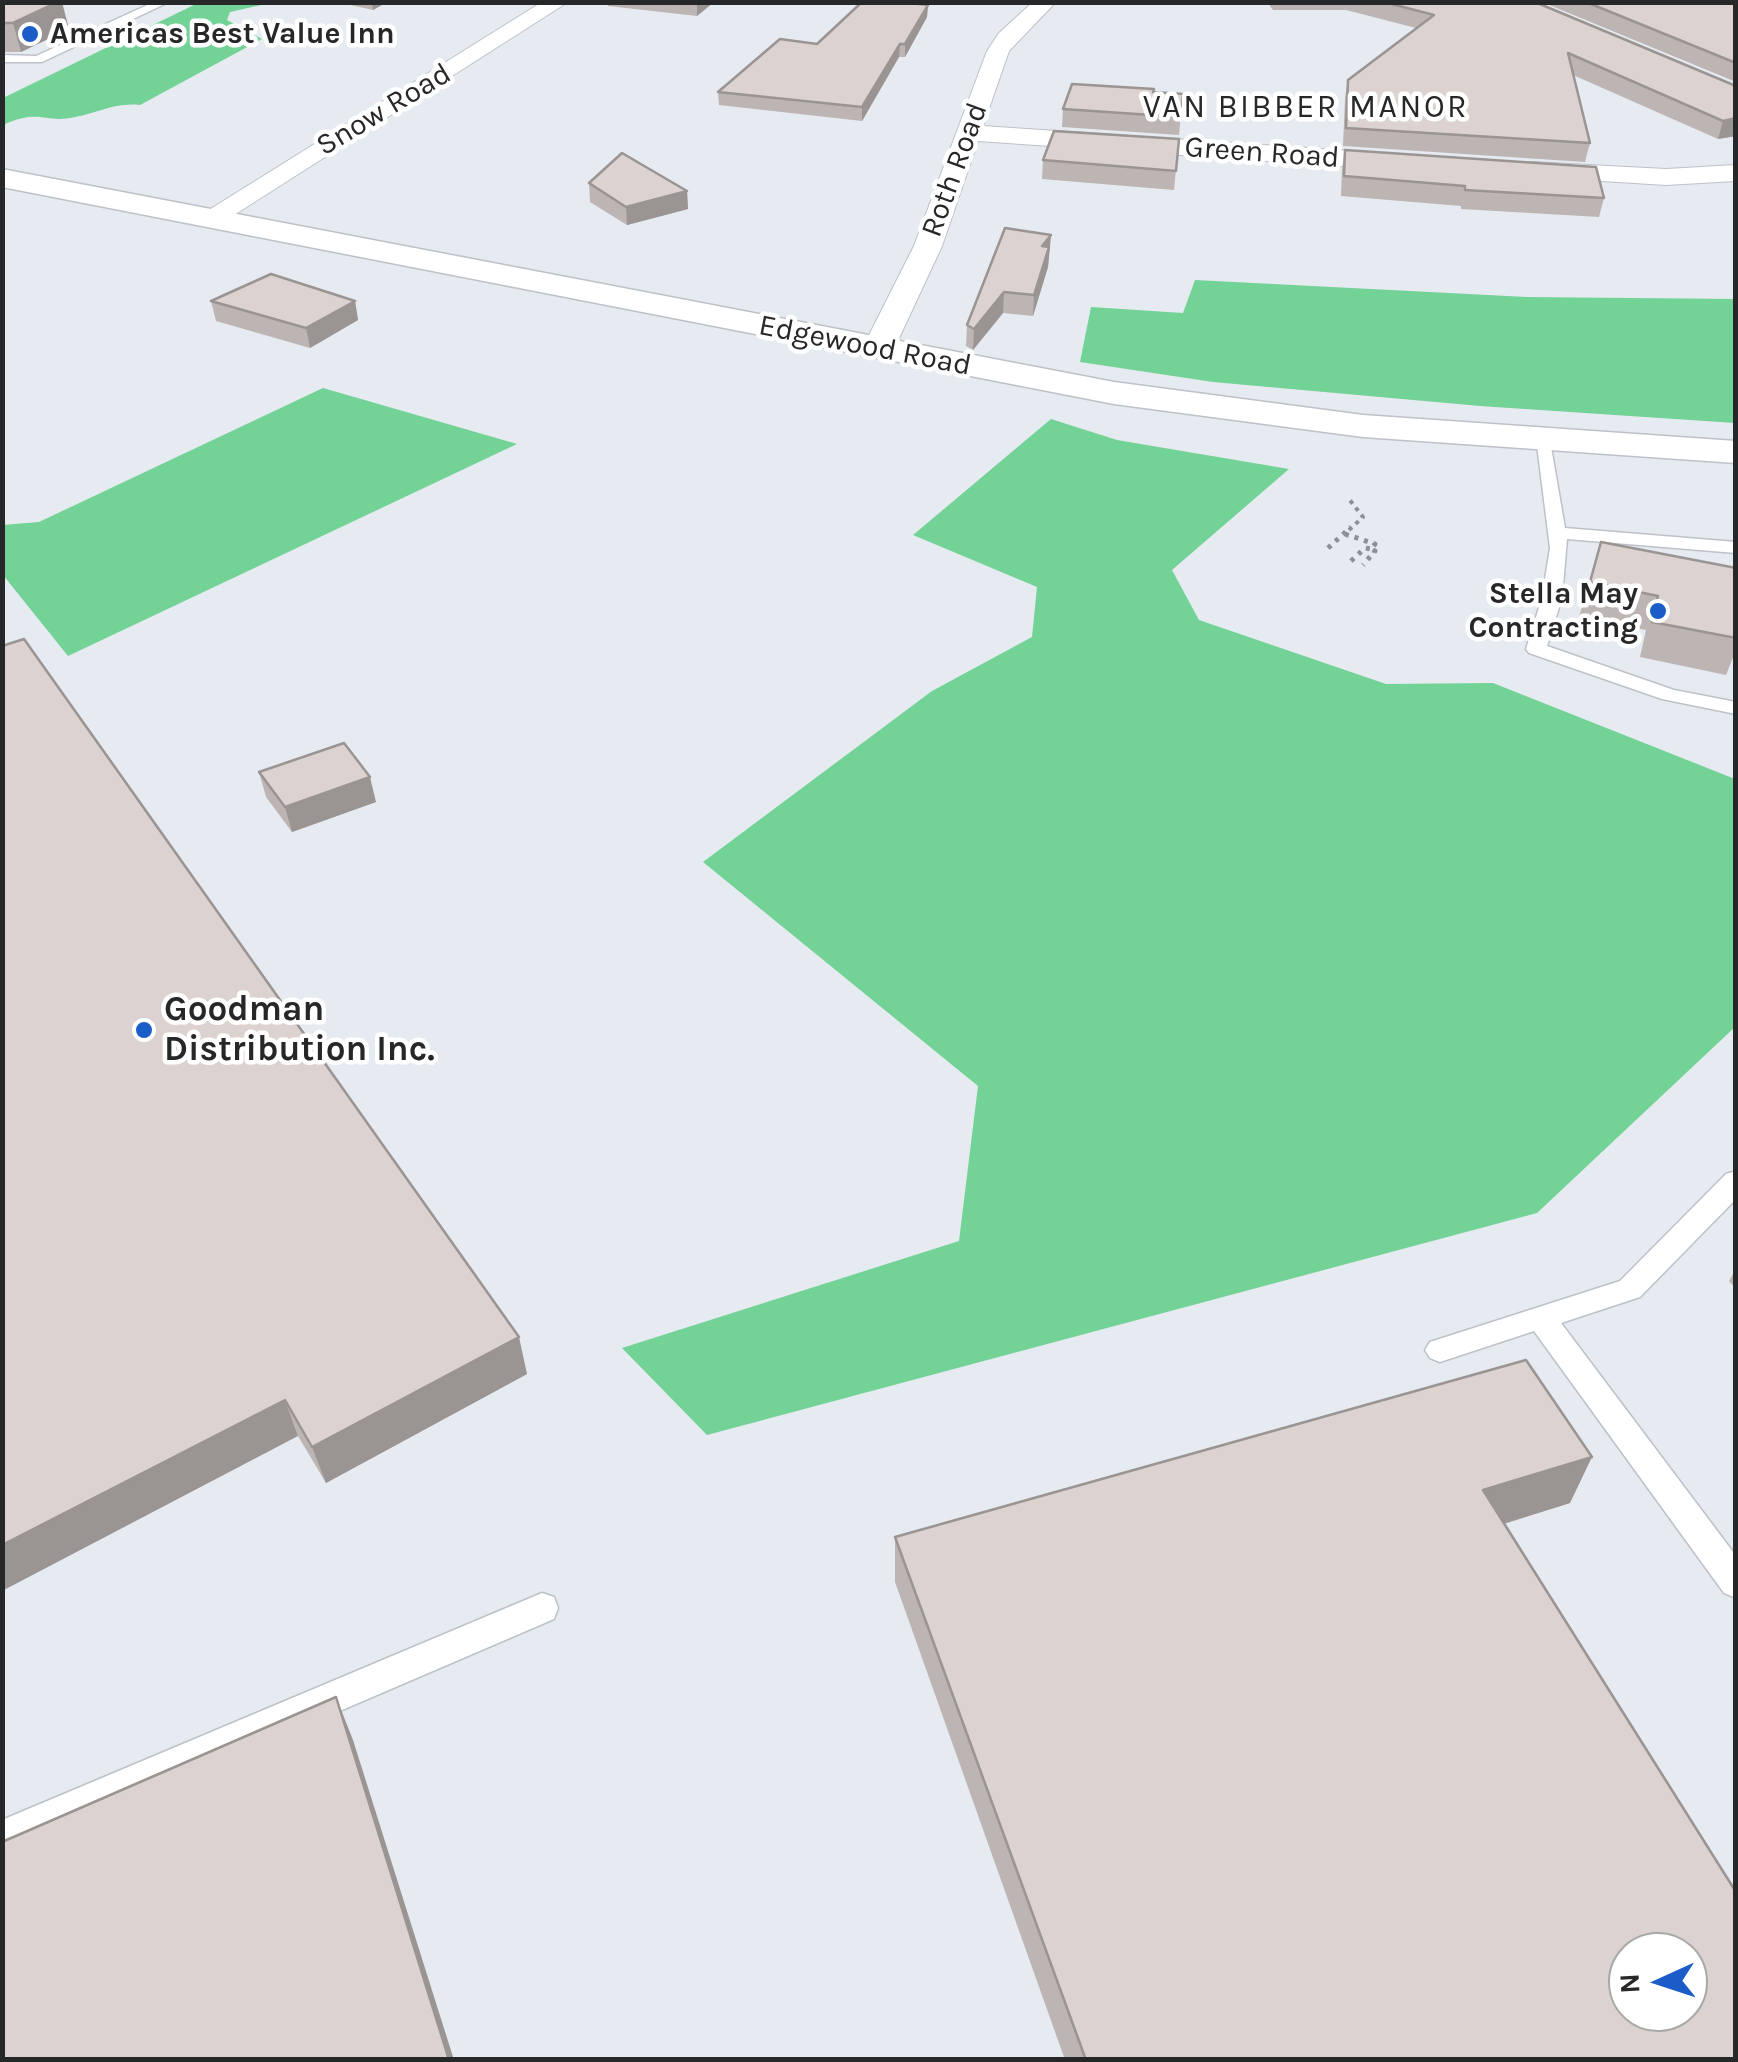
<!DOCTYPE html>
<style>
body{margin:0}
#map{position:relative;width:1738px;height:2062px;overflow:hidden;background:#e6eaf1;font-family:Karla,sans-serif}
canvas{display:block}
.frame{position:absolute;inset:0;border:5px solid #252729;pointer-events:none}
.north{position:absolute;left:1608px;top:1932px;width:100px;height:100px;box-sizing:border-box;background:#fff;border:2px solid #a8a9a9;border-radius:50%;rotate:267deg;font-size:28px;font-weight:700;line-height:40px;text-align:center;color:#252729}
.north::after{content:'';display:block;margin:auto;width:35px;height:45px;background:#1b5cc8;clip-path:polygon(50% 0,100% 100%,50% 72%,0 100%)}
</style>
<div id="map">
<canvas width="1738" height="2062"></canvas>
<div class="frame"></div>
<div class="north">N</div>
</div>
<script>
const g = document.querySelector('canvas').getContext('2d');
g.lineJoin = 'round';
function fill(path, color) { g.fillStyle = color; g.fill(path, 'evenodd'); }
function strokePath(path, color, width, dash) { g.strokeStyle = color; g.lineWidth = width; g.lineCap = dash ? 'butt' : 'round'; g.setLineDash(dash || []); g.stroke(path); }
function write(font, color, halo, rows, align = 'center') {
  g.font = font + ' Karla,sans-serif'; g.lineWidth = 9; g.setLineDash([]); g.textBaseline = 'middle'; g.strokeStyle = halo; g.fillStyle = color; for (const [text, x, y, turn = 0] of rows) {
    g.save(); g.translate(x, y); g.rotate((+turn || 0) * Math.PI / 180); g.textAlign = isNaN(turn) ? turn : align; if (halo) g.strokeText(text, 0, 0); g.fillText(text, 0, 0); g.restore();
  }
}
fill(new Path2D(`
 M 198,3 L 270,3 L 230,12 L 227,20 L 262,39 L 140,105 C 115,102 98,113 75,117 C 44,124 40,108 3,125 L 3,98 Z
 M 1195,280 L 1527,297 L 1735,299 L 1735,423 L 1480,406 L 1213,382 L 1080,362 L 1091,307 L 1183,313 Z
 M 323,388 L 517,444 L 68,656 L 3,575 L 3,525 L 39,522 Z
 M 1051,419 L 1117,440 L 1289,469 L 1172,570 L 1199,620 L 1386,684 L 1493,683 L 1735,779 L 1735,1027 L 1537,1213 L 707,1435 L 622,1348 L 959,1241 L 978,1086 L 703,862 L 932,691 L 1032,637 L 1037,587 L 913,535 Z`), '#73d295');
const service = new Path2D(`
 M 154,2 L 169,2 L 42,62 L 2,62 L 2,55 L 36,56 Z
 M 1536,437 L 1550,441 L 1565,528 L 1736,542 L 1736,553 L 1567,539 L 1562,598 L 1547,646 L 1674,690 L 1736,702 L 1736,714 L 1662,699 L 1529,653 L 1526,649 L 1542,598 L 1550,548 Z
 M 1736,1171 L 1736,1199 L 1640,1297 L 1561,1323 L 1736,1556 L 1736,1598 L 1724,1593 L 1534,1331 L 1440,1362 L 1430,1358 L 1425,1350 L 1430,1342 L 1620,1281 L 1726,1174 Z
 M 542,1593 L 554,1597 L 558,1608 L 554,1619 L 2,1856 L 2,1820 Z`);
const minor = new Path2D(`
 M 542,2 L 568,2 L 220,224 L 200,224 L 196,218 Z
 M 1033,2 L 1056,2 L 1009,51 L 983,126 L 1411,155 L 1424,163 L 1411,171 L 978,141 L 942,246 L 894,349 L 889,356 L 867,356 L 862,349 L 914,246 L 987,51 L 999,33 Z
 M 1531,162 L 1666,169 L 1736,165 L 1736,181 L 1666,185 L 1522,176 L 1518,170 Z`);
const tertiary = new Path2D(`
 M 2,169 L 1114,382 L 1363,415 L 1736,441 L 1736,463 L 1363,437 L 1114,404 L 2,187 Z`);
strokePath(service, '#bec1c8', 3);
strokePath(minor, '#bec1c8', 2);
strokePath(tertiary, '#bec1c8', 3);
strokePath(new Path2D(`
 M 1349,530 L 1363,517 L 1349,499`), '#8c8f94', 4, [4, 5]);
strokePath(new Path2D(`
 M 1345,534 L 1375,544 L 1371,549 L 1375,551 L 1363,565
 M 1328,548 L 1351,527
 M 1351,561 L 1365,548 L 1371,549`), '#8c8f94', 5, [4, 6]);
fill(service, '#fff');
fill(minor, '#fff');
fill(tertiary, '#fff');
fill(new Path2D(`
 M 2,2 L 69,29 L 21,52 L 2,52 Z
 M 337,2 L 387,2 L 373,10 Z
 M 608,2 L 714,2 L 697,16 L 608,6 Z
 M 1165,2 L 1198,2 L 1197,5 Z
 M 1267,2 L 1535,2 L 1736,86 L 1736,136 L 1718,139 L 1573,75 L 1590,143 L 1585,162 L 1343,146 L 1345,98 L 1348,80 L 1416,28 L 1346,10 L 1273,10 Z
 M 1542,2 L 1736,2 L 1736,82 Z
 M 928,5 L 927,17 L 905,57 L 899,57 L 862,121 L 719,105 L 718,92 L 817,44 Z
 M 1183,94 L 1179,135 L 1062,127 L 1063,109 Z
 M 1179,139 L 1174,190 L 1042,179 L 1043,160 Z
 M 1345,150 L 1604,198 L 1599,217 L 1461,209 L 1461,206 L 1341,196 L 1342,169 Z
 M 589,183 L 687,191 L 688,209 L 627,225 L 590,202 Z
 M 1051,235 L 1048,267 L 1033,316 L 1003,313 L 973,350 L 966,346 L 967,325 Z
 M 211,301 L 355,301 L 358,320 L 310,348 L 216,321 Z
 M 1601,542 L 1736,568 L 1736,650 L 1726,675 L 1640,657 L 1646,630 L 1579,617 Z
 M 2,646 L 527,1374 L 326,1483 L 298,1436 Z
 M 259,772 L 376,802 L 292,832 L 266,797 Z
 M 1736,1268 L 1736,1289 L 1729,1281 Z
 M 1570,1503 L 1504,1524 L 1736,2060 L 1065,2060 L 895,1582 L 895,1537 Z`), '#bdb5b3');
fill(new Path2D(`
 M 58,2 L 62,2 L 69,29 L 21,52 L 13,23 Z
 M 372,2 L 387,2 L 373,10 Z
 M 697,2 L 714,2 L 697,16 Z
 M 928,5 L 927,17 L 905,57 L 905,44 Z
 M 900,44 L 899,57 L 862,121 L 862,107 Z
 M 1736,118 L 1736,136 L 1718,139 L 1723,121 Z
 M 687,191 L 688,209 L 627,225 L 626,207 Z
 M 1051,235 L 1048,267 L 1033,316 L 1034,295 L 1042,246 Z
 M 1004,292 L 1003,313 L 973,350 L 974,329 Z
 M 355,301 L 358,320 L 310,348 L 306,328 Z
 M 370,777 L 376,802 L 292,832 L 285,807 Z
 M 519,1337 L 527,1374 L 326,1483 L 312,1447 Z
 M 285,1400 L 298,1436 L 2,1591 L 2,1545 Z
 M 1592,1457 L 1570,1503 L 1464,1536 L 1483,1490 Z
 M 336,1697 L 353,1740 L 454,2060 L 449,2060 Z`), '#9a9492');
const building = new Path2D(`
 M 2,2 L 58,2 L 13,23 L 2,23 Z
 M 862,2 L 900,2 L 928,5 L 905,44 L 900,44 L 862,107 L 718,92 L 780,39 L 817,44 Z
 M 1384,2 L 1535,2 L 1736,86 L 1736,118 L 1723,121 L 1568,53 L 1590,143 L 1346,128 L 1348,80 L 1434,15 Z
 M 1586,2 L 1736,2 L 1736,63 Z
 M 1072,84 L 1154,89 L 1153,92 L 1183,94 L 1181,117 L 1063,109 Z
 M 1054,131 L 1179,139 L 1176,171 L 1043,160 Z
 M 1345,150 L 1596,167 L 1604,198 L 1465,190 L 1465,186 L 1344,176 Z
 M 622,153 L 687,191 L 626,207 L 589,183 Z
 M 1005,228 L 1051,235 L 1042,246 L 1049,247 L 1034,295 L 1004,292 L 974,329 L 967,325 Z
 M 271,274 L 355,301 L 306,328 L 211,301 Z
 M 1601,542 L 1736,568 L 1736,638 L 1652,622 L 1658,596 L 1590,582 Z
 M 24,639 L 519,1337 L 312,1447 L 285,1400 L 2,1545 L 2,646 Z
 M 344,743 L 370,777 L 285,807 L 259,772 Z
 M 1526,1360 L 1592,1457 L 1483,1490 L 1736,1892 L 1736,2060 L 1086,2060 L 895,1537 ZM 1628,1952 L 1688,1952 L 1688,2012 L 1628,2012 Z
 M 336,1697 L 449,2060 L 2,2060 L 2,1842 Z`);
fill(building, '#dcd3d0');
strokePath(building, '#9a9492', 2.5);
for (const [x, y, r, color] of [
 [30,34,10,"#1b5cc8"],
 [1658,611,10,"#1b5cc8"],
 [144,1030,10,"#1b5cc8"]
]) { const dot = new Path2D(); dot.arc(x, y, r, 0, 2 * Math.PI); g.fillStyle = color; g.fill(dot); strokePath(dot, '#fff', 4); }
write('bold 30px', '#252729', '#fff', [
 ["Americas Best Value Inn",50,34],
 ["Stella May",1638,594,"right"],
 ["Contracting",1638,628,"right"]
], 'left');
write('30px', '#252729', '#fff', [
 ["Snow Road",384,110,-31],
 ["Green Road",1262,153,4],
 ["Roth Road",955,170,-70],
 ["Edgewood Road",865,346,11]
]);
g.letterSpacing = '2.5px';
write('32px', '#252729', '#fff', [
 ["VAN BIBBER MANOR",1306,108]
]);
g.letterSpacing = '0px';
write('bold 35px', '#252729', '#fff', [
 ["Goodman",164,1010],
 ["Distribution Inc.",164,1050]
], 'left');
</script>
